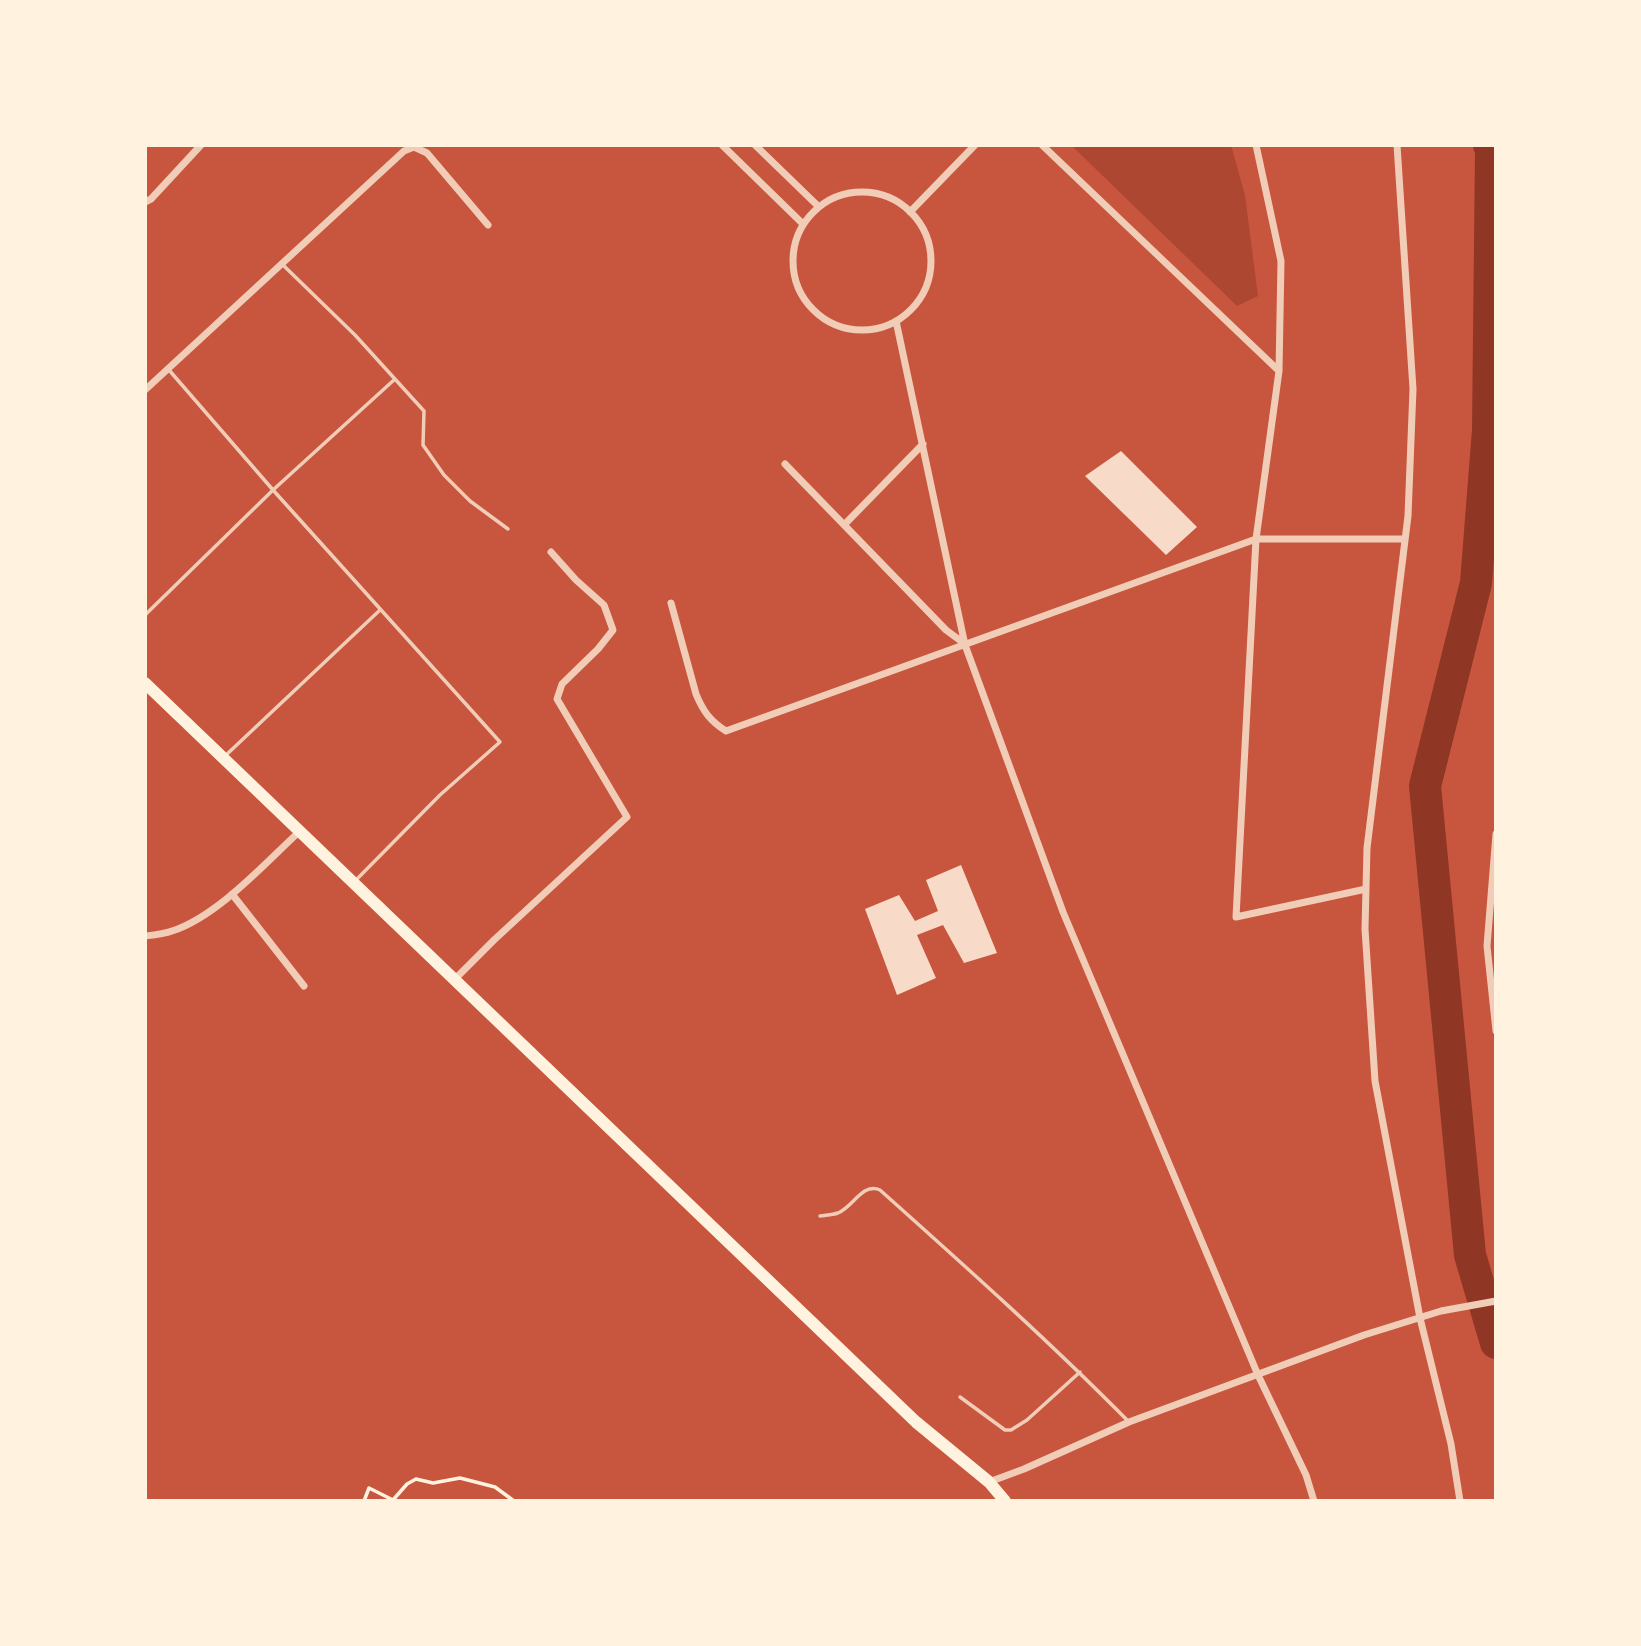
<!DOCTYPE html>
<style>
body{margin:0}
#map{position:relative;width:1641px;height:1646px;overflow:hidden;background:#c8553d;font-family:"Source Sans 3",sans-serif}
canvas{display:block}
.frame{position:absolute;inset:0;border:147px solid #fff3e0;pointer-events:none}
</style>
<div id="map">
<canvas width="1641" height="1646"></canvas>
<div class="frame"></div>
</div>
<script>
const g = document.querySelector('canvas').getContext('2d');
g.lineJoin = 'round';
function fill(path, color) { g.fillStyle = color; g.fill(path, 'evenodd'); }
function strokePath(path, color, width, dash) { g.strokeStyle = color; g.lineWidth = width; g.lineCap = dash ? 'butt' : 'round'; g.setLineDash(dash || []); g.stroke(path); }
fill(new Path2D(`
 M 1071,145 L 1231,145 L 1245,195 L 1258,296 L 1237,306 Z`), '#ae4732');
strokePath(new Path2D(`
 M 1489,145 L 1491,151 L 1488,430 L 1476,583 L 1425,786 L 1470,1255 L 1496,1343`), '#8f3625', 32);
fill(new Path2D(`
 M 1121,451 L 1197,527 L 1166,555 L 1085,476 Z
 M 961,865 L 997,953 L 964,963 L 943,925 L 917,935 L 936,978 L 897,995 L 865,909 L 899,895 L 915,921 L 938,911 L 926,880 Z`), '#f7dbc8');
strokePath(new Path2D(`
 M 364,1501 L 369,1488 L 393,1500 L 407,1484 L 416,1479 L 433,1483 L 460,1478 L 495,1487 L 514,1501`), '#fff3e0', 3.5);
strokePath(new Path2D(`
 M 283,265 L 355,335 L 424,411 L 423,445 L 444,475 L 470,501 L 508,529
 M 169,370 L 273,490 L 500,742 L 440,795 L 355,881
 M 145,615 L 273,490 L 395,379
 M 225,756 L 380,610
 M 820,1216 C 826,1215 832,1215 838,1213 C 853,1207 863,1182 880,1190 C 965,1266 1049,1341 1129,1422
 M 960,1397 L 1005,1430 L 1011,1430 L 1027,1420 L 1080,1372`), '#f1ccb7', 3.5);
strokePath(new Path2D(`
 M 722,145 L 803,224
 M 755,145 L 819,207
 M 1042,145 L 1279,371
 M 1256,145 L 1281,261 L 1279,371 L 1256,539 L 1236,917 L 1366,889
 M 1397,145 L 1413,389 L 1408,516 L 1367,848 L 1365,929 L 1375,1081 L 1420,1318 L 1451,1444 L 1460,1501
 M793 261a69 69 0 1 1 138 0a69 69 0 1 1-138 0Z
 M 145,202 L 151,199 L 201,145
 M 910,212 L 975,145
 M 896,321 L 965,645 L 1063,912 L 1258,1375 L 1306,1475 L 1314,1501
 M 145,390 L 404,151 L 414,147 L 427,153 L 488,225
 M 785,464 L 946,630 L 965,644
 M 844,525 L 923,444
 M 671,603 L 696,694 C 703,711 710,721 726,731 L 1256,539 L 1405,539
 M 1496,834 L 1487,946 L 1496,1031
 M 232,894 L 304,986
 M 145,936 C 154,935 164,934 172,931 C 218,916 265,863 300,831
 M 455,979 L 494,940 L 627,817 L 557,699 L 562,684 L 598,649 L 613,630 L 604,605 L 576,580 L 551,552
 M 989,1482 L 1024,1469 L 1129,1422 L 1364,1335 L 1441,1311 L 1496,1301`), '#f1ccb7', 7);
strokePath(new Path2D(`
 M 145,683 L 916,1422 L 989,1482 L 1005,1501`), '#fff3e0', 12);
</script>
